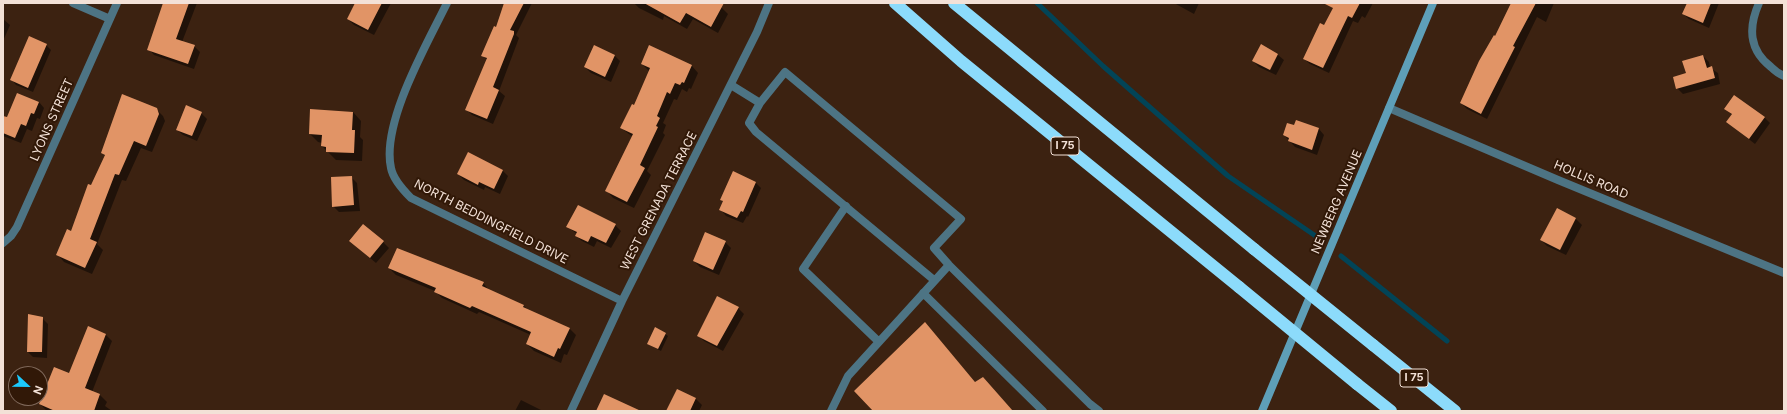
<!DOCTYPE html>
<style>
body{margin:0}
#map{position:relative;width:1787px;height:414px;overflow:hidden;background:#3c2211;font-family:Inter,sans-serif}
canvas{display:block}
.frame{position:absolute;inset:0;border:4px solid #f3e1d7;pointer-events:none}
.north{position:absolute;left:8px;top:366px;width:40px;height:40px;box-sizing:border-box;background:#311807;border:1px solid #7f685a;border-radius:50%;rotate:112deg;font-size:11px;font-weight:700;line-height:16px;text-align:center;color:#f3e1d7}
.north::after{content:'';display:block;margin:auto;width:14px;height:18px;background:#1cc9fc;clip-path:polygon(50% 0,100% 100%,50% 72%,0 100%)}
</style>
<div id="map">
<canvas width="1787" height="414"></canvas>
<div class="frame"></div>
<div class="north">N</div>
</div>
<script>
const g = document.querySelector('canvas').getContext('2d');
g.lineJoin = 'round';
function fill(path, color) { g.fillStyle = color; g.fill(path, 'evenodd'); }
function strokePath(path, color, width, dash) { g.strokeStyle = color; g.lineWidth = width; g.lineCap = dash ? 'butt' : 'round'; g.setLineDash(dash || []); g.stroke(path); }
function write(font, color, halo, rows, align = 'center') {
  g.font = font + ' Inter,sans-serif'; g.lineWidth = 4; g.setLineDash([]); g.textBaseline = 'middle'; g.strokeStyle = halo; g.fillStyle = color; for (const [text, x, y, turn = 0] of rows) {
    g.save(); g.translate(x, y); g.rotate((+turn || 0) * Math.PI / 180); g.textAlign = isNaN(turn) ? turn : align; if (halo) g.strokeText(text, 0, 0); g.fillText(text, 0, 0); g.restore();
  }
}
fill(new Path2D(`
 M 164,3 L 197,3 L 182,42 L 194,46 L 200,52 L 194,69 L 154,55 L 149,49 Z
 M 356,3 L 391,3 L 374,35 L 354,25 L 348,19 Z
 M 505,3 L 532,3 L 516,35 L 519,38 L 499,91 L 505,96 L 493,124 L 472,115 L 466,109 L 487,60 L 483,56 L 496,28 Z
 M 634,3 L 714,3 L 721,7 L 728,14 L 718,33 L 693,19 L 687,29 L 664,16 L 663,20 L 639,8 Z
 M 1174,3 L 1199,3 L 1194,14 Z
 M 1337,3 L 1373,3 L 1365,18 L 1362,16 L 1358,23 L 1353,21 L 1329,73 L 1310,64 L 1304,59 Z
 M 1512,3 L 1554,3 L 1546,22 L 1537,17 L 1487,119 L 1467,109 L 1461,103 Z
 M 1688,3 L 1719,3 L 1709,28 L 1689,19 L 1683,14 Z
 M 3,19 L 10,25 L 3,41 Z
 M 46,45 L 51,50 L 33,92 L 16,85 L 12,80 Z
 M 1261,46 L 1278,55 L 1284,60 L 1276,75 L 1259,67 L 1253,61 Z
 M 614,55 L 620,61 L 611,82 L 591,73 L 585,67 Z
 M 1703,56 L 1709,62 L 1710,68 L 1718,73 L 1720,84 L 1683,94 L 1677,88 L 1687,74 Z
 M 642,64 L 692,66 L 698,73 L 691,89 L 689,88 L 687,92 L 682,89 L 677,100 L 674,99 L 663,123 L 666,125 L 663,133 L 665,135 L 647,171 L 651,175 L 634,208 L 613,198 L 607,191 L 633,137 L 621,128 L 635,106 L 649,71 Z
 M 39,102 L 44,108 L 40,119 L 37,118 L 32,131 L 27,129 L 21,143 L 3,136 L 3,117 L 8,119 Z
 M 156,109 L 163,116 L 165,121 L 152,152 L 141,148 L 126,181 L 122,180 L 97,244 L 103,250 L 92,274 L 64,262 L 58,255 L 71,232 L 106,157 L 102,153 Z
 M 1726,109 L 1764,117 L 1770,123 L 1755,144 L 1727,122 L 1732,115 Z
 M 353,112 L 361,121 L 360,137 L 363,140 L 362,161 L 336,160 L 322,146 L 322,143 L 318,142 L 310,134 Z
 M 201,113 L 207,119 L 197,141 L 183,135 L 177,130 Z
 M 1297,121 L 1319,129 L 1324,135 L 1317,155 L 1295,147 L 1284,135 L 1295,127 Z
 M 503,171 L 508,176 L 500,194 L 485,187 L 484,190 L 464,180 L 458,174 Z
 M 351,177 L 357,183 L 360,211 L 339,212 L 333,206 Z
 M 756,183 L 761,188 L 748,217 L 747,216 L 743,223 L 726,216 L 721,210 L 724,202 L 721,199 Z
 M 1557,210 L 1576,219 L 1582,225 L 1566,255 L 1547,246 L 1541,240 Z
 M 615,225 L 621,231 L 611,248 L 597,241 L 594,247 L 582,241 L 576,236 L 577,234 L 568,227 Z
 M 383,242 L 389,248 L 376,263 L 356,246 Z
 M 725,242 L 731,248 L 719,275 L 700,267 L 694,261 Z
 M 389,268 L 483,283 L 489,290 L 524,306 L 529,311 L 569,328 L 576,335 L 567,355 L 564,354 L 561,363 L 534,351 L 527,344 L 531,335 L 479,312 L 477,314 L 442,298 L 435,291 L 396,275 Z
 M 738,308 L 744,314 L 723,351 L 704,341 L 698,335 Z
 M 42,318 L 48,324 L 47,358 L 33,357 L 28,352 Z
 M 925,323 L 976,383 L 993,389 L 1013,411 L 875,411 Z
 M 105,334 L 112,341 L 92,392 L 100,395 L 107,402 L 105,406 L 112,411 L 47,411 L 40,404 L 70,375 Z
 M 665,334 L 668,336 L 661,351 L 648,344 Z
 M 677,390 L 696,399 L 702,405 L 699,411 L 667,411 Z
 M 521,400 L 543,411 L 515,411 Z`), '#0007');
strokePath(new Path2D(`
 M 1037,3 L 1103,66 L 1228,176 L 1320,239
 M 1341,256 L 1447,341`), '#024457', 5);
fill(new Path2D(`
 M 163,3 L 189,3 L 176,39 L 195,45 L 188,64 L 147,50 Z
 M 355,3 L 382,3 L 368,30 L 347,19 Z
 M 504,3 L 524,3 L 510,30 L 514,31 L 514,34 L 493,87 L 499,90 L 487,119 L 465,110 L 487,58 L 481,56 L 494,26 L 496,27 Z
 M 644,3 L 724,3 L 711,27 L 686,13 L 680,23 Z
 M 1323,3 L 1360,3 L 1352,18 L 1348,16 L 1323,68 L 1303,59 L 1320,23 L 1324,25 L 1333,8 Z
 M 1511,3 L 1536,3 L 1513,46 L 1515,47 L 1481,114 L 1460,103 L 1479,61 L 1494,35 L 1495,36 Z
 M 1687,3 L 1711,3 L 1703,23 L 1682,14 Z
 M 29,36 L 47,44 L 28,88 L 10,80 Z
 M 1261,44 L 1278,54 L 1270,70 L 1252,61 Z
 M 594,45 L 615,55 L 605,77 L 584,67 Z
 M 649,45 L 692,65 L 684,83 L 682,82 L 680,85 L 675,83 L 670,94 L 667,92 L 657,116 L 660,118 L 656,126 L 658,127 L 640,165 L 645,168 L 627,202 L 605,191 L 633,134 L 620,128 L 632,104 L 634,105 L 650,68 L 641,64 Z
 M 1703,55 L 1707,68 L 1712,66 L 1715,78 L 1676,89 L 1673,77 L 1686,73 L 1682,61 Z
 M 17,93 L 39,102 L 34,114 L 31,113 L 26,126 L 21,124 L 15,138 L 3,133 L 3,116 L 7,117 Z
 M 122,94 L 157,108 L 159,114 L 146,146 L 134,141 L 119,175 L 115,174 L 90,239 L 97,242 L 85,268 L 56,255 L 67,229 L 71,231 L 88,184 L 91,185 L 105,155 L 101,153 Z
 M 1734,95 L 1765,117 L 1749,139 L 1726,122 L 1732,114 L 1724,109 Z
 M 186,105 L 202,112 L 192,136 L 176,130 Z
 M 310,109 L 353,112 L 352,130 L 355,130 L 354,153 L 326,152 L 326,147 L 321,146 L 322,135 L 309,134 Z
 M 1296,120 L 1319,128 L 1312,150 L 1288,141 L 1289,138 L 1283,135 L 1287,123 L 1294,125 Z
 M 468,152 L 503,170 L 494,189 L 479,182 L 478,185 L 457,174 Z
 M 733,171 L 756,182 L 743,212 L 741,211 L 737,218 L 719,210 L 723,201 L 720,200 Z
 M 352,176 L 354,205 L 332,207 L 331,177 Z
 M 578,205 L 616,224 L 606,243 L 591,236 L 588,242 L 575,236 L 577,232 L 566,227 Z
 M 1557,208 L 1576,218 L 1560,250 L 1540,240 Z
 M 363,224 L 384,241 L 370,258 L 349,241 Z
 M 705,232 L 726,241 L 713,270 L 693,261 Z
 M 397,248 L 484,282 L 482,286 L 524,305 L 523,307 L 570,328 L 560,349 L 558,348 L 554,357 L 526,344 L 531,332 L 472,306 L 470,308 L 434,292 L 436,288 L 388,268 Z
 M 717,296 L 739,307 L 717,346 L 697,336 Z
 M 28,314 L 43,317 L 42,352 L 27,352 Z
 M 925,322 L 975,382 L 983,377 L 1013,411 L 873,411 L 854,391 Z
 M 88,326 L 106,334 L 85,388 L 100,394 L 94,411 L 55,411 L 39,404 L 54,367 L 69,373 Z
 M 655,327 L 666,333 L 658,349 L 647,344 Z
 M 677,389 L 696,398 L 690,411 L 666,411 Z
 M 604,394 L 641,411 L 596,411 Z`), '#e19466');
strokePath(new Path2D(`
 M 731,85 L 760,103
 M 846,206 L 803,269 L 879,342
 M 934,280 L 756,132 L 749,123 L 760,103 L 785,72 L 961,219 L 934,248 L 949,265 L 1090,404 L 1099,411
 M 923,293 L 1043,411
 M 831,411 L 848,376 L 949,265`), '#4d7484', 8);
strokePath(new Path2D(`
 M 73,3 L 110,19
 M 447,3 C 427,44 381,123 391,168 C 393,179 403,190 411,198 L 622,301
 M 1759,3 C 1748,28 1749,50 1771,67 C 1775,71 1779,74 1784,76
 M 1389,108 L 1558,180 L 1784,273
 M 3,243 L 11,236 L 17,227 L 117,3
 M 571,411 L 622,301 L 757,32 L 769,3`), '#4d7484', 8);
strokePath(new Path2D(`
 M 1262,411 L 1433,3`), '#5e9fb8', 8);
strokePath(new Path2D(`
 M 895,3 L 961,61 L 1239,287
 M 954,3 L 1254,249
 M 1373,345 L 1455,411
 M 1357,384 L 1391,411`), '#8cdbfb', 12);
strokePath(new Path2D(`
 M 1254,249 L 1373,345
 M 1239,287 L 1357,384`), '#8cdbfb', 12);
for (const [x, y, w] of [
 [1065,146,28],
 [1414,378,28]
]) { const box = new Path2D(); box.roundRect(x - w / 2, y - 9, w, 18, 3); g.fillStyle = '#311807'; g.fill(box); strokePath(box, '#f3e1d7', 1); }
write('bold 11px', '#f3e1d7', null, [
 ["I 75",1065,146],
 ["I 75",1414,378]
]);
write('12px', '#f3e1d7', '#311807', [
 ["LYONS STREET",52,120,-66],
 ["HOLLIS ROAD",1591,180,23],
 ["WEST GRENADA TERRACE",659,201,-63],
 ["NEWBERG AVENUE",1337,202,-67],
 ["NORTH BEDDINGFIELD DRIVE",491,222,27]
]);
</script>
